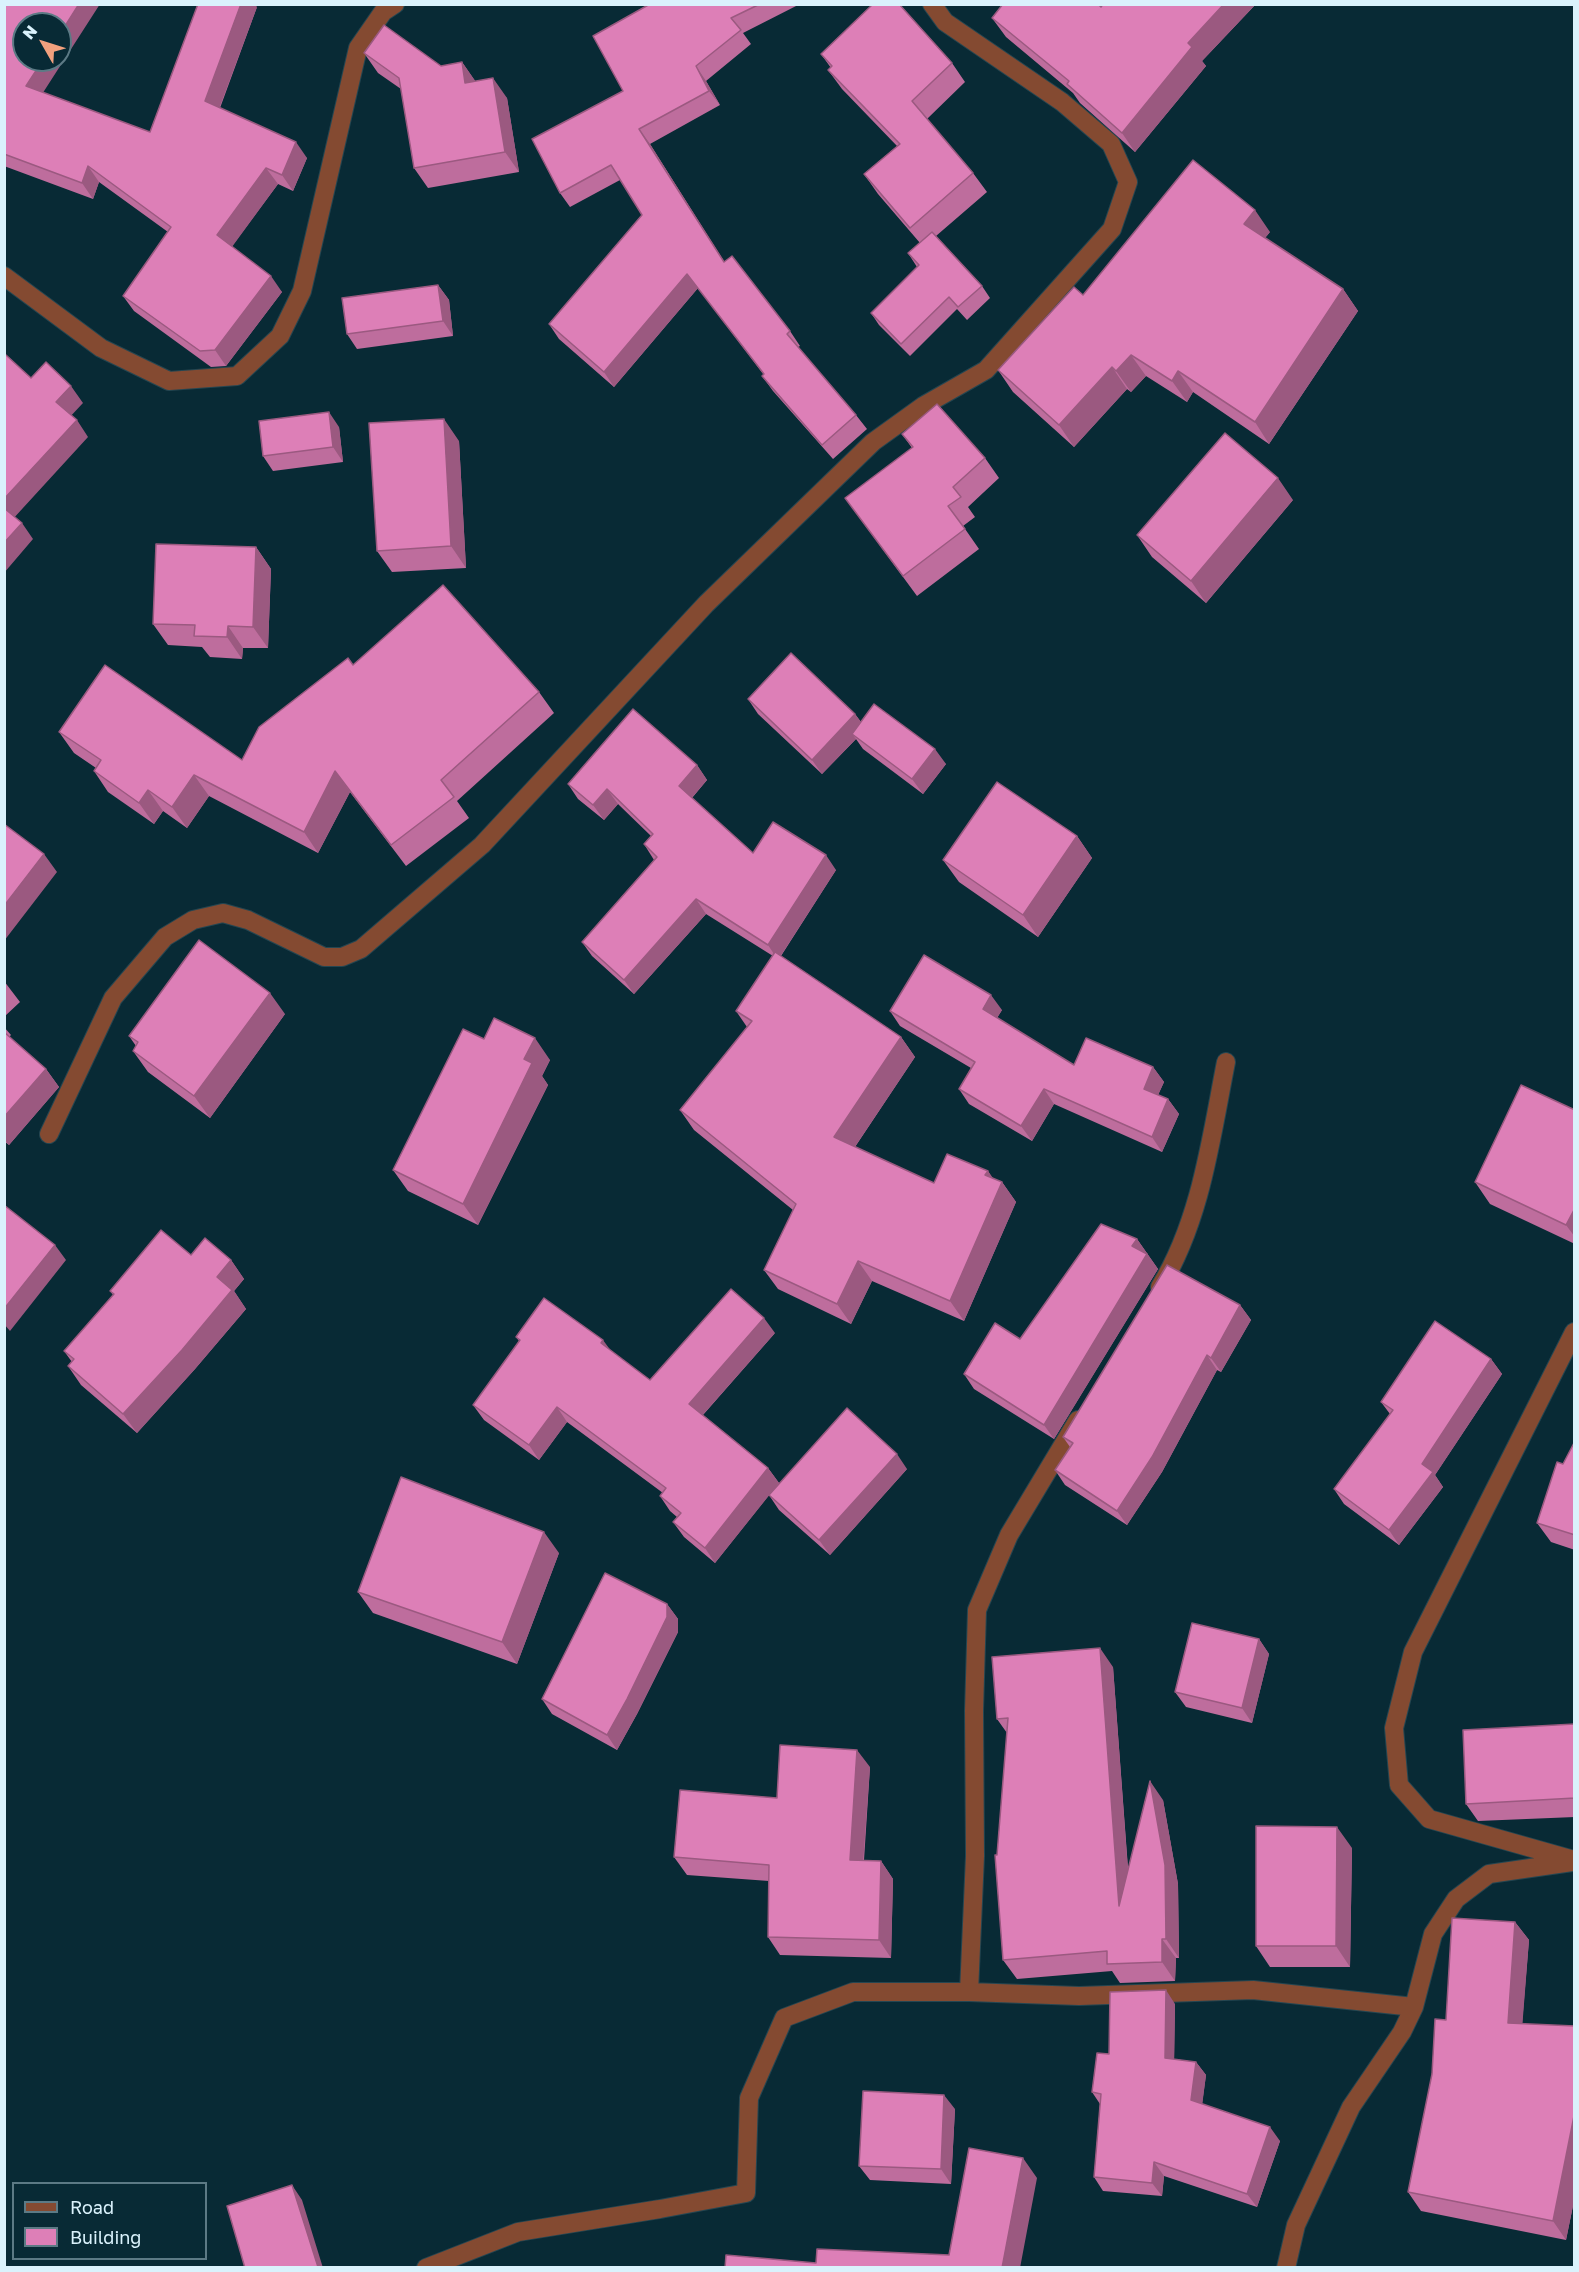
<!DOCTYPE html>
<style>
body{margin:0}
#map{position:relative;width:1579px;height:2272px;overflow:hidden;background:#082a35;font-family:"Golos Text",sans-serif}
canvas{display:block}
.frame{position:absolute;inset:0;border:6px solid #daf2fc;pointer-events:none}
.legend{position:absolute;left:12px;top:2182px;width:195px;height:78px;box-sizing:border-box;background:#082a35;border:2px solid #5c7a85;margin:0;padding:8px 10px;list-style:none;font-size:18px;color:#daf2fc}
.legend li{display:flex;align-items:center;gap:12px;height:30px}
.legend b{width:30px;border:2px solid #5c7a85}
.north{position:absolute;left:12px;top:12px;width:60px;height:60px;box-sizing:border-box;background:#082a35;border:2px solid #5c7a85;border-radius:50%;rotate:309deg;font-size:16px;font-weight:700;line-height:24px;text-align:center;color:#daf2fc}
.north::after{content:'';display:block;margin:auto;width:21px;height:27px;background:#f2a17e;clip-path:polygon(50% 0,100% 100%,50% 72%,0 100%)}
</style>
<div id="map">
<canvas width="1579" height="2272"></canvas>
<div class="frame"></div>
<ul class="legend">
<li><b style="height:8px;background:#844a31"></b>Road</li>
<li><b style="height:16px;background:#dd7fb7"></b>Building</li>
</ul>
<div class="north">N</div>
</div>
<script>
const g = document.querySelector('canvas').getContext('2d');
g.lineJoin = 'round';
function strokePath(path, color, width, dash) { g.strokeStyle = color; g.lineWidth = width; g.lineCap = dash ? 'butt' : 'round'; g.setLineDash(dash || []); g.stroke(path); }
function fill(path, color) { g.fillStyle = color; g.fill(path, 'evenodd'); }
const street = new Path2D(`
 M 4,276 L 101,348 L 169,381 L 237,376 L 280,336 L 302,291 L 358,48 L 383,12 L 395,4
 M 49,1134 L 113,998 L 165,937 L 193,920 L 223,913 L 248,920 L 324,957 L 342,957 L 361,949 L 482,845 L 706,604 L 873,442 L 923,406 L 986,370 L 1112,229 L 1128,182 L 1111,144 L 1062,102 L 945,22 L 932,4
 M 1160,1287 C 1201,1220 1211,1138 1226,1062
 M 1574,1332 L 1413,1652 L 1394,1728 L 1399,1785 L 1429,1819 L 1574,1860
 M 969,1992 L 975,1856 L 974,1711 L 977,1610 L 1009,1535 L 1078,1420
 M 426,2268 L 518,2232 L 660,2209 L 746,2193 L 749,2098 L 784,2018 L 853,1992 L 969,1992 L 1079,1996 L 1253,1990 L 1414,2007
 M 1286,2268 L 1296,2225 L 1351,2107 L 1402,2032 L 1414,2007 L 1433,1934 L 1456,1899 L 1489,1874 L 1572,1862`);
strokePath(street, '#254651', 20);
strokePath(street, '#844a31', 18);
fill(new Path2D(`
 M 4,4 L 43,93 L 150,132 L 257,7 L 220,108 L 307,158 L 293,191 L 278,184 L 232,246 L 282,292 L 226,366 L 211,367 L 134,311 L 123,296 L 168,232 L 99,182 L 93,199 L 4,166 Z
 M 650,4 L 800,4 L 743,33 L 751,44 L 706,81 L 720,105 L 650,144 L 724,262 L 790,331 L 800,346 L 798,347 L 856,415 L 867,429 L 833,459 L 773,391 L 762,376 L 764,375 L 698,288 L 614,387 L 559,339 L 549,324 L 642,215 L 620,180 L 570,207 L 560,193 L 623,91 Z
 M 1103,4 L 1256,4 L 1202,61 L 1206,66 L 1135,152 L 1080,103 L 1073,93 L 1006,37 L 992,18 L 1101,7 Z
 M 364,53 L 441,66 L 462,62 L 475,81 L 507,98 L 519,172 L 428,188 L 414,168 L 401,89 L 378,73 Z
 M 821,54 L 952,63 L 965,82 L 927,119 L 973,173 L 987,192 L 936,236 L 982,286 L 990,298 L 967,320 L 957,309 L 910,356 L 879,325 L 871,313 L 917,267 L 908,253 L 920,243 L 878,194 L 864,174 L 897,146 L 842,89 L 828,70 L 831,68 Z
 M 1270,232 L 1265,238 L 1343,289 L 1358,311 L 1269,444 L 1193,392 L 1187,402 L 1146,376 L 1131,392 L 1127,389 L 1074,447 L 1013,392 L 998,370 L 1083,295 Z
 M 438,285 L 449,300 L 453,336 L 357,349 L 347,334 Z
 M 339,427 L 343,462 L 273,471 L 263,456 Z
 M 902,434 L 985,458 L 999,478 L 968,507 L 975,517 L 963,526 L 979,549 L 917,596 L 845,498 L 912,448 Z
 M 459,441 L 466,568 L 392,572 L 377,551 Z
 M 1293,500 L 1206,603 L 1152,557 L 1137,535 Z
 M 256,547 L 271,569 L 268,648 L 243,648 L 242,659 L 210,657 L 202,647 L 168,645 L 153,624 Z
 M 353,665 L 539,692 L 554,713 L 457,801 L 469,818 L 406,866 L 350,792 L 318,853 L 209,796 L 187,828 L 163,811 L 154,824 L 108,792 L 94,771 L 96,768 L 74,753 L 59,732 L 242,760 Z
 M 748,699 L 855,714 L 861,722 L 946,764 L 923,794 L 863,749 L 856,739 L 822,774 L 758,714 Z
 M 697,765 L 707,780 L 692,798 L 753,853 L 836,870 L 781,956 L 901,1037 L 915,1057 L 855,1147 L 934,1183 L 988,1171 L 992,1178 L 1002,1182 L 1016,1202 L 964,1321 L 872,1281 L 851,1324 L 778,1289 L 764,1270 L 793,1210 L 694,1130 L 680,1110 L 747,1027 L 736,1011 L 773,956 L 706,914 L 634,994 L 592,956 L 582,942 L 654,860 L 644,844 L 651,836 L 618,804 L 604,820 L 578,799 L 568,784 Z
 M 1077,836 L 1092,858 L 1038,937 L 959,882 L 943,860 Z
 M 4,981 L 20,1002 L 4,1017 Z
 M 1002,1010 L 997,1018 L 1074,1065 L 1153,1067 L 1164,1082 L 1158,1095 L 1168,1099 L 1179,1114 L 1162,1152 L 1054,1104 L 1032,1141 L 969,1104 L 959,1089 L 971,1068 L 900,1026 L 890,1011 Z
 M 285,1014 L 210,1118 L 148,1072 L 133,1051 L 136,1046 L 129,1036 Z
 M 4,1027 L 11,1035 L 9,1037 L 46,1069 L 59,1087 L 9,1145 L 4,1141 Z
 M 484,1039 L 550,1060 L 542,1076 L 548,1085 L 478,1225 L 408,1191 L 393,1170 Z
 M 1575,1110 L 1575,1244 L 1490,1204 L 1475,1182 Z
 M 1137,1239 L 1158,1269 L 1054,1439 L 974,1389 L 964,1374 L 1020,1339 Z
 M 191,1255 L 231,1260 L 244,1279 L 234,1291 L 246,1309 L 195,1369 L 137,1433 L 81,1385 L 68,1366 L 72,1362 L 64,1351 L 113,1295 L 110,1291 Z
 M 1240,1305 L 1251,1320 L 1221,1372 L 1217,1370 L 1162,1472 L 1127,1525 L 1065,1485 L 1055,1470 L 1070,1447 L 1063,1437 Z
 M 775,1333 L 703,1415 L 768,1468 L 779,1483 L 907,1469 L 830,1555 L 779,1510 L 769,1495 L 715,1563 L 684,1537 L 673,1522 L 677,1517 L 670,1511 L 660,1496 L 663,1493 L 567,1422 L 539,1460 L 484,1420 L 473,1405 L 519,1341 L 516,1337 L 611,1351 L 650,1380 Z
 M 1491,1359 L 1502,1374 L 1435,1475 L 1443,1487 L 1399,1545 L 1344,1504 L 1334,1489 L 1390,1414 L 1381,1402 Z
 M 1575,1441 L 1575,1550 L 1551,1542 L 1537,1523 L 1563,1464 Z
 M 559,1553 L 517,1664 L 373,1613 L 358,1592 Z
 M 667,1604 L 678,1619 L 678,1632 L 637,1714 L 617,1750 L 552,1714 L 542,1699 Z
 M 1259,1639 L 1269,1654 L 1252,1723 L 1186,1707 L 1175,1692 Z
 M 1113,1667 L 1128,1868 L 1163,1800 L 1178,1884 L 1179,1958 L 1176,1958 L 1175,1981 L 1120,1983 L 1112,1971 L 1017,1979 L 1003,1960 L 997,1855 L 1007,1733 L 997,1719 Z
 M 1575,1724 L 1575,1817 L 1478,1821 L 1466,1804 Z
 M 870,1767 L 864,1860 L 881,1861 L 893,1879 L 891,1958 L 780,1955 L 768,1937 L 769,1881 L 687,1875 L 674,1857 L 777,1798 Z
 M 1352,1848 L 1350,1967 L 1270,1967 L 1256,1946 Z
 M 1515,1922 L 1529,1940 L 1522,2024 L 1575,2026 L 1575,2196 L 1566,2240 L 1421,2211 L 1408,2192 L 1446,2020 Z
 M 1175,2004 L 1174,2059 L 1196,2062 L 1206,2075 L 1202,2104 L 1280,2141 L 1257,2207 L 1164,2176 L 1162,2196 L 1103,2191 L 1094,2177 L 1100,2104 L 1092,2092 L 1109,2054 Z
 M 955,2109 L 951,2184 L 870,2180 L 859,2166 Z`), '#be6d9d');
fill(new Path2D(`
 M 79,4 L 100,4 L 37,102 L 26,86 L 43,60 L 60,60 L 60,34 Z
 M 241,4 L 255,4 L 257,7 L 216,117 L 205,101 Z
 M 1224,4 L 1256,4 L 1202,61 L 1206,66 L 1135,152 L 1122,133 L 1188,43 Z
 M 462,62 L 476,82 L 465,83 Z
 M 696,66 L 706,81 L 720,105 L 709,91 Z
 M 493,78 L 507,98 L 519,172 L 505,152 Z
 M 639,129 L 650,144 L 734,277 L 724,262 Z
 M 296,142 L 307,158 L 293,191 L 282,175 Z
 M 88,166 L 99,182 L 93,199 L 82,183 Z
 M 266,168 L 278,184 L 229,251 L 217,235 Z
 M 1255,210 L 1270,232 L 1259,245 L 1244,224 Z
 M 687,274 L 698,288 L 614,387 L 604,372 Z
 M 271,276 L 282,292 L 226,366 L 215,350 Z
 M 438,285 L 449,300 L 453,336 L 443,321 Z
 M 1343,289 L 1358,311 L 1269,444 L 1255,422 Z
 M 1131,355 L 1146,376 L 1131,392 L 1116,371 Z
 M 1112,367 L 1127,389 L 1074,447 L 1059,425 Z
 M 1178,371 L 1193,392 L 1187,402 L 1172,381 Z
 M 71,386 L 83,403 L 68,419 L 56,402 Z
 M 329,412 L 339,427 L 343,462 L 333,447 Z
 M 444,419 L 459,441 L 466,568 L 451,546 Z
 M 77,420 L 88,437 L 12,520 L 4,510 L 4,499 Z
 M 1278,478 L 1293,500 L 1206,603 L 1191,581 Z
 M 22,523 L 33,539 L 4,573 L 4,543 Z
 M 256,547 L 271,569 L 268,648 L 253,627 Z
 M 228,626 L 243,648 L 242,659 L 227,637 Z
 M 855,714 L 866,729 L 852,734 L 856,739 L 822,774 L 812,760 Z
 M 935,749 L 946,764 L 923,794 L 912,779 Z
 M 697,765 L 707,780 L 689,801 L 679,786 Z
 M 335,771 L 350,792 L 318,853 L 304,832 Z
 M 194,775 L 209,796 L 187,828 L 172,807 Z
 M 607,789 L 618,804 L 604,820 L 593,805 Z
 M 148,790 L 163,811 L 154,824 L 139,803 Z
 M 1077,836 L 1092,858 L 1038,937 L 1023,915 Z
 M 44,854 L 57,872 L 4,941 L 4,906 Z
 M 826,855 L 836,870 L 778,960 L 768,945 Z
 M 696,899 L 706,914 L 634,994 L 624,980 Z
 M 270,993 L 285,1014 L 210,1118 L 194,1096 Z
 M 991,995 L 1002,1010 L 993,1024 L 983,1009 Z
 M 901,1037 L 915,1057 L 848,1157 L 834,1137 Z
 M 535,1038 L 550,1060 L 542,1076 L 548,1085 L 478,1225 L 463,1204 L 524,1059 Z
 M 1153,1067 L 1164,1082 L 1154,1104 L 1144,1089 Z
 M 46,1069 L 59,1087 L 9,1145 L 4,1139 L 4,1117 Z
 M 1044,1089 L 1054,1104 L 1032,1141 L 1021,1126 Z
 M 1168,1099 L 1179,1114 L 1162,1152 L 1152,1137 Z
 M 988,1171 L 1000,1188 L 1002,1182 L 1016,1202 L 964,1321 L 950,1301 L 985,1175 Z
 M 1575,1208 L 1575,1237 L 1566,1225 Z
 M 1137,1239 L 1158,1269 L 1054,1439 L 1044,1425 L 1132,1246 Z
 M 55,1245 L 66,1260 L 10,1331 L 4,1324 L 4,1309 Z
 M 231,1260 L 244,1279 L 234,1291 L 246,1309 L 195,1369 L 137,1433 L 123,1414 L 217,1277 Z
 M 858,1261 L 872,1281 L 851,1324 L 837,1304 Z
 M 1240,1305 L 1251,1320 L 1221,1372 L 1211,1358 Z
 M 764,1318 L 775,1333 L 699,1419 L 689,1404 Z
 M 603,1340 L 614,1355 L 601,1343 Z
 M 1207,1355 L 1217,1370 L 1162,1472 L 1127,1525 L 1117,1511 Z
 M 1491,1359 L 1502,1374 L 1435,1475 L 1443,1487 L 1399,1545 L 1389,1530 L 1422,1464 Z
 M 557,1407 L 567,1422 L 539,1460 L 529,1445 Z
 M 897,1454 L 907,1469 L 830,1555 L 819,1540 Z
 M 768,1468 L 779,1483 L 715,1563 L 705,1548 Z
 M 544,1532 L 559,1553 L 517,1664 L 502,1642 Z
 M 667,1604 L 678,1619 L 678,1632 L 637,1714 L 617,1750 L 607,1735 Z
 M 1259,1639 L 1269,1654 L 1252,1723 L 1242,1708 Z
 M 1100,1648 L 1113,1667 L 1132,1925 L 1119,1906 Z
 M 857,1750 L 870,1767 L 862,1878 L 850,1860 Z
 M 1150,1781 L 1163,1800 L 1178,1884 L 1179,1958 L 1166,1939 Z
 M 1337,1827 L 1352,1848 L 1350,1967 L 1336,1946 Z
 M 881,1861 L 893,1879 L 891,1958 L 879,1940 Z
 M 1515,1922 L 1529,1940 L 1521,2042 L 1508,2023 Z
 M 1162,1939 L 1176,1958 L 1175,1981 L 1162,1962 Z
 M 1166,1990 L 1175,2004 L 1174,2072 L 1165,2058 Z
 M 1196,2062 L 1206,2075 L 1201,2114 L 1191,2100 Z
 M 944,2095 L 955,2109 L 951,2184 L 941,2169 Z
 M 1575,2111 L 1575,2196 L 1566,2240 L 1553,2221 Z
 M 1270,2127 L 1280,2141 L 1257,2207 L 1247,2194 Z
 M 1023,2158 L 1037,2178 L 1020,2268 L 1002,2268 Z
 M 1154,2162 L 1164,2176 L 1162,2196 L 1152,2183 Z
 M 292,2185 L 302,2200 L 323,2268 L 318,2268 Z`), '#9b5980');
const building = new Path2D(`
 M 4,4 L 79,4 L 60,34 L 60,24 L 24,24 L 24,60 L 43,60 L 26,86 L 150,132 L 198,4 L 241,4 L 205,101 L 296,142 L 282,175 L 266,168 L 217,235 L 271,276 L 215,350 L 200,351 L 123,296 L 171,227 L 88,166 L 82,183 L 4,154 Z
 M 650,4 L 760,4 L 731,18 L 741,30 L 696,66 L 709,91 L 639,129 L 724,262 L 732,256 L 790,331 L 787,334 L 856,415 L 822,445 L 762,376 L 764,374 L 687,274 L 604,372 L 549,324 L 642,215 L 611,165 L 560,193 L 532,139 L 623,91 L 593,36 Z
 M 873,4 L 899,4 L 952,63 L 912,101 L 973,173 L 910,228 L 864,174 L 900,144 L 828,70 L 832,66 L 821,54 Z
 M 1003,4 L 1098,4 L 1101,7 L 1103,4 L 1224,4 L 1188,43 L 1192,47 L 1122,133 L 1067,84 L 1069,81 L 992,18 Z
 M 384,25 L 441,66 L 462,62 L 465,83 L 493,78 L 505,152 L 414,168 L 399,78 L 364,53 Z
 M 1193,160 L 1255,210 L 1244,224 L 1343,289 L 1255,422 L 1178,371 L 1172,381 L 1131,355 L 1116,371 L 1112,367 L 1059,425 L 998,370 L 1074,287 L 1083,295 Z
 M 932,232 L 982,286 L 958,307 L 949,297 L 901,344 L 871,313 L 919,265 L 908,253 Z
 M 438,285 L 443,321 L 347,334 L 342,298 Z
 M 6,355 L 31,378 L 46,362 L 71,386 L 56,402 L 77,420 L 4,499 L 4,356 Z
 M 937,404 L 985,458 L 953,487 L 961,497 L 948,506 L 965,529 L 903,576 L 845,498 L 913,447 L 902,434 Z
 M 329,412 L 333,447 L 263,456 L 259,421 Z
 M 444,419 L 451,546 L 377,551 L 369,423 Z
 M 1225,433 L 1278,478 L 1191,581 L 1137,535 Z
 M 4,508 L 22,523 L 4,543 Z
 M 156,544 L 256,547 L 253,627 L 228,626 L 227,637 L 194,636 L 195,625 L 153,624 Z
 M 443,585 L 539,692 L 441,780 L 454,797 L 391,845 L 335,771 L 304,832 L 194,775 L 172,807 L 148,790 L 139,803 L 94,771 L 101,760 L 59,732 L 105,665 L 242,760 L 259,727 L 348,658 L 353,665 Z
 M 791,653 L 855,714 L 812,760 L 748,699 Z
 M 874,704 L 935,749 L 912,779 L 852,734 Z
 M 633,709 L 697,765 L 679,786 L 753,853 L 773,822 L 826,855 L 768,945 L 696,899 L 624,980 L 582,942 L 657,857 L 644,844 L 653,834 L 607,789 L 593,805 L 568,784 Z
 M 997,782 L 1077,836 L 1023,915 L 943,860 Z
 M 4,824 L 44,854 L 4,906 Z
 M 199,940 L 270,993 L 194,1096 L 133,1051 L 138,1042 L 129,1036 Z
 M 775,952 L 901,1037 L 834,1137 L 934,1183 L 947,1154 L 988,1171 L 985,1175 L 1002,1182 L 950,1301 L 858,1261 L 837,1304 L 764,1270 L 796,1204 L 680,1110 L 752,1021 L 736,1011 Z
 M 924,955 L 991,995 L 983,1009 L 1074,1065 L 1086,1038 L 1153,1067 L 1144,1089 L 1168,1099 L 1152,1137 L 1044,1089 L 1021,1126 L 959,1089 L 975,1062 L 890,1011 Z
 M 494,1018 L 535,1038 L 524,1059 L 532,1063 L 463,1204 L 393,1170 L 463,1029 L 484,1039 Z
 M 4,1032 L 46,1069 L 4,1117 Z
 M 1521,1085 L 1575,1110 L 1575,1208 L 1566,1225 L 1475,1182 Z
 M 4,1205 L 55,1245 L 4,1309 Z
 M 1101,1224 L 1137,1239 L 1132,1246 L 1147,1254 L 1044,1425 L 964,1374 L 995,1323 L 1020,1339 Z
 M 161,1230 L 191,1255 L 205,1238 L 231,1260 L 217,1277 L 232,1290 L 182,1350 L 123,1414 L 68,1366 L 74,1359 L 64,1351 L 114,1294 L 110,1291 Z
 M 1167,1265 L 1240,1305 L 1211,1358 L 1207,1355 L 1152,1457 L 1117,1511 L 1055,1470 L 1073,1443 L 1063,1437 Z
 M 731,1289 L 764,1318 L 689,1404 L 768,1468 L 705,1548 L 673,1522 L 681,1513 L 660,1496 L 666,1488 L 557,1407 L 529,1445 L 473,1405 L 520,1340 L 516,1337 L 544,1298 L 603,1340 L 601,1343 L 650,1380 Z
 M 1435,1321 L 1491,1359 L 1422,1464 L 1433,1472 L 1389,1530 L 1334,1489 L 1393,1410 L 1381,1402 Z
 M 847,1408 L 897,1454 L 819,1540 L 769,1495 Z
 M 1575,1441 L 1575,1535 L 1537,1523 L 1557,1462 L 1563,1464 Z
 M 401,1477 L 544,1532 L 502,1642 L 358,1592 Z
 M 605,1573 L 667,1604 L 667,1617 L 627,1699 L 607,1735 L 542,1699 Z
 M 1192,1623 L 1259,1639 L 1242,1708 L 1175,1692 Z
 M 1100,1648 L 1119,1906 L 1150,1781 L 1165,1865 L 1166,1939 L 1162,1939 L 1162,1962 L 1107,1964 L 1107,1951 L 1003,1960 L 995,1855 L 997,1855 L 1008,1718 L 997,1719 L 992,1657 Z
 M 1575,1724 L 1575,1798 L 1466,1804 L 1463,1730 Z
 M 780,1745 L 857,1750 L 850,1860 L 881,1861 L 879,1940 L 768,1937 L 769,1865 L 674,1857 L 680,1790 L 777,1798 Z
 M 1256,1826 L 1337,1827 L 1336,1946 L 1256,1946 Z
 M 1452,1918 L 1515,1922 L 1508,2023 L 1575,2026 L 1575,2111 L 1553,2221 L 1408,2192 L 1432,2074 L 1435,2019 L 1446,2020 Z
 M 1166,1990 L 1165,2058 L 1196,2062 L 1191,2100 L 1270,2127 L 1247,2194 L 1154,2162 L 1152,2183 L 1094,2177 L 1101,2094 L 1092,2092 L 1097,2053 L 1109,2054 L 1110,1992 Z
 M 863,2091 L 944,2095 L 941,2169 L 859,2166 Z
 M 969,2148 L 1023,2158 L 1002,2268 L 725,2268 L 726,2255 L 816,2263 L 817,2249 L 949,2255 Z
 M 292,2185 L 318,2267 L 245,2268 L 227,2206 Z`);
fill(building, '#dd7fb7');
strokePath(building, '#9b5980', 1.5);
</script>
